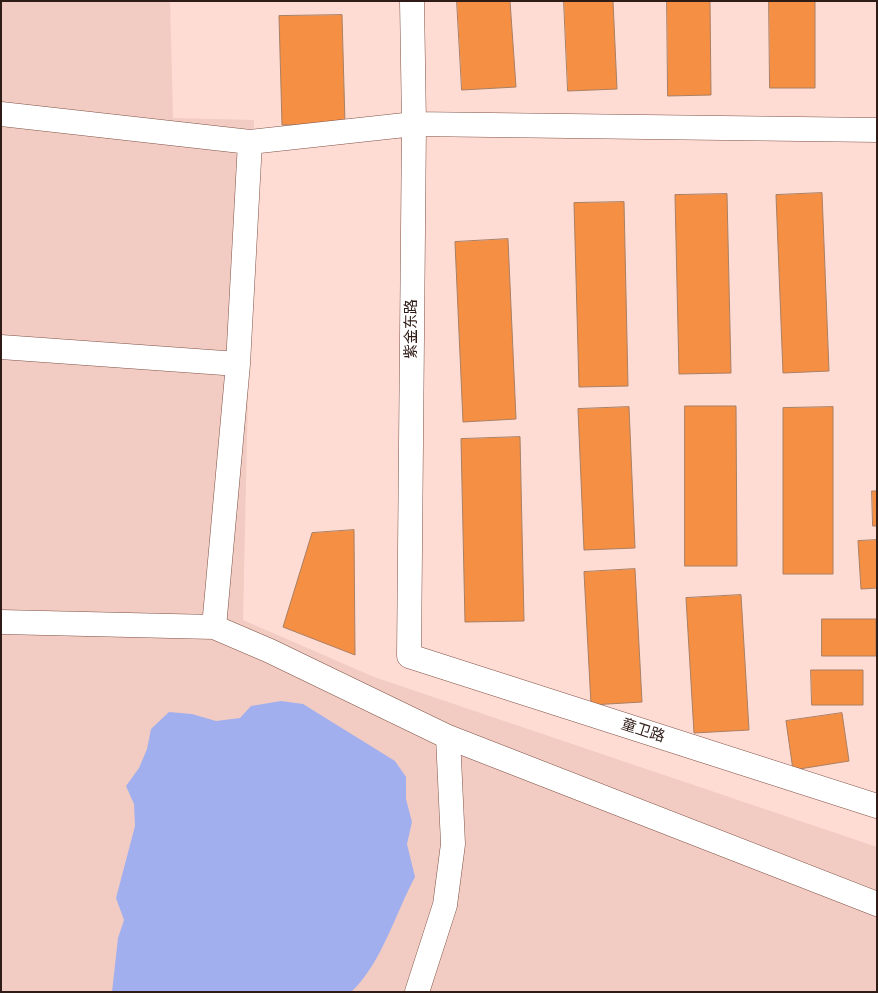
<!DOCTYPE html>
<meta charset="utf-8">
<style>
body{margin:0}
#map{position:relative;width:878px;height:993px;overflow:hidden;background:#fedbd3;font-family:"PT Serif",serif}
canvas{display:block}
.frame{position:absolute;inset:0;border:2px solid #301c17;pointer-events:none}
</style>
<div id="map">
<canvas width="878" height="993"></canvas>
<div class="frame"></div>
</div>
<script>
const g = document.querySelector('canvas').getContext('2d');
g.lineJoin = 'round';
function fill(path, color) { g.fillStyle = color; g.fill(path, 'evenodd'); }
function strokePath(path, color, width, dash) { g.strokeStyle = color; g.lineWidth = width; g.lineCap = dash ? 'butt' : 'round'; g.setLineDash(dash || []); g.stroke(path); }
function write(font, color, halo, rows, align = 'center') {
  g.font = font + ' "PT Serif","Noto Sans SC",serif'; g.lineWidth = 5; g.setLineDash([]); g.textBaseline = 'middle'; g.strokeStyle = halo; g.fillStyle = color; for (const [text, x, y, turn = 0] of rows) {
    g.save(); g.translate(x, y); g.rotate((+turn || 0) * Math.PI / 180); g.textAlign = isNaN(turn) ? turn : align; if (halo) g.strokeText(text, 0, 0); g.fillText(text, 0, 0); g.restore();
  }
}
fill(new Path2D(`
 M 1,1 L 170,1 L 173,118 L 254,120 L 243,620 L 374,677 L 877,847 L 877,992 L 1,992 Z`), '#f2ccc2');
fill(new Path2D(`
 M 281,701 L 303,704 L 395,761 L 406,777 L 406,799 L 412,822 L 407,844 L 415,877 C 396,912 381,965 351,992 L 112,992 L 118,938 L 124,920 L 116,898 L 135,826 L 134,804 L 126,786 L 139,768 L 147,749 L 151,729 L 169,712 L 192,714 L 216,721 L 240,718 L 251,706 Z`), '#a1afee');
const building = new Path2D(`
 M 457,1 L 510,1 L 516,87 L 462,90 Z
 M 564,1 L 613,1 L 617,89 L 568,91 Z
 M 667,1 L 710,1 L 711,95 L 668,96 Z
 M 769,1 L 815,1 L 815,88 L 770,88 Z
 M 342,15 L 345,124 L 282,125 L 279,16 Z
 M 822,193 L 829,371 L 783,373 L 776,195 Z
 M 727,194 L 731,373 L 679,374 L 675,195 Z
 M 624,202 L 628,386 L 579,387 L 574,203 Z
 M 508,239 L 516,419 L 463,422 L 455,242 Z
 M 685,406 L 736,406 L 737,566 L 685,566 Z
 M 629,407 L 635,548 L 584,550 L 578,409 Z
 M 833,407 L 833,574 L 783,574 L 783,408 Z
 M 520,437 L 524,621 L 465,622 L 461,439 Z
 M 872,491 L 877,491 L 877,526 L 873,526 Z
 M 354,530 L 355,655 L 283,627 L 312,533 Z
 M 877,540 L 877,588 L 861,589 L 858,541 Z
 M 635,569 L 642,702 L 591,705 L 584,572 Z
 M 741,595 L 749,730 L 694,733 L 686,598 Z
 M 822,619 L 876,619 L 876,656 L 822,656 Z
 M 811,670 L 863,670 L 863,705 L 812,705 Z
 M 842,713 L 849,761 L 793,770 L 786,721 Z`);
fill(building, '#f58f43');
strokePath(building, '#aa7f63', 1);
const minor = new Path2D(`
 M 412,1 L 414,124 L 409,656 L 877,806
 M 1,114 L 250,142 L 414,124 L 877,130
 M 1,347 L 238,364
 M 1,622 L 214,627 L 270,651 L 448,737 L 877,904
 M 214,627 L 238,364 L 250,142
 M 417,992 L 445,905 L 453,844 L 448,737`);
strokePath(minor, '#815246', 25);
strokePath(minor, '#fff', 24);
write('15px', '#301c17', '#fff', [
 ["紫金东路",412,329,-90],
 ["童卫路",643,731,18]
]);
</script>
